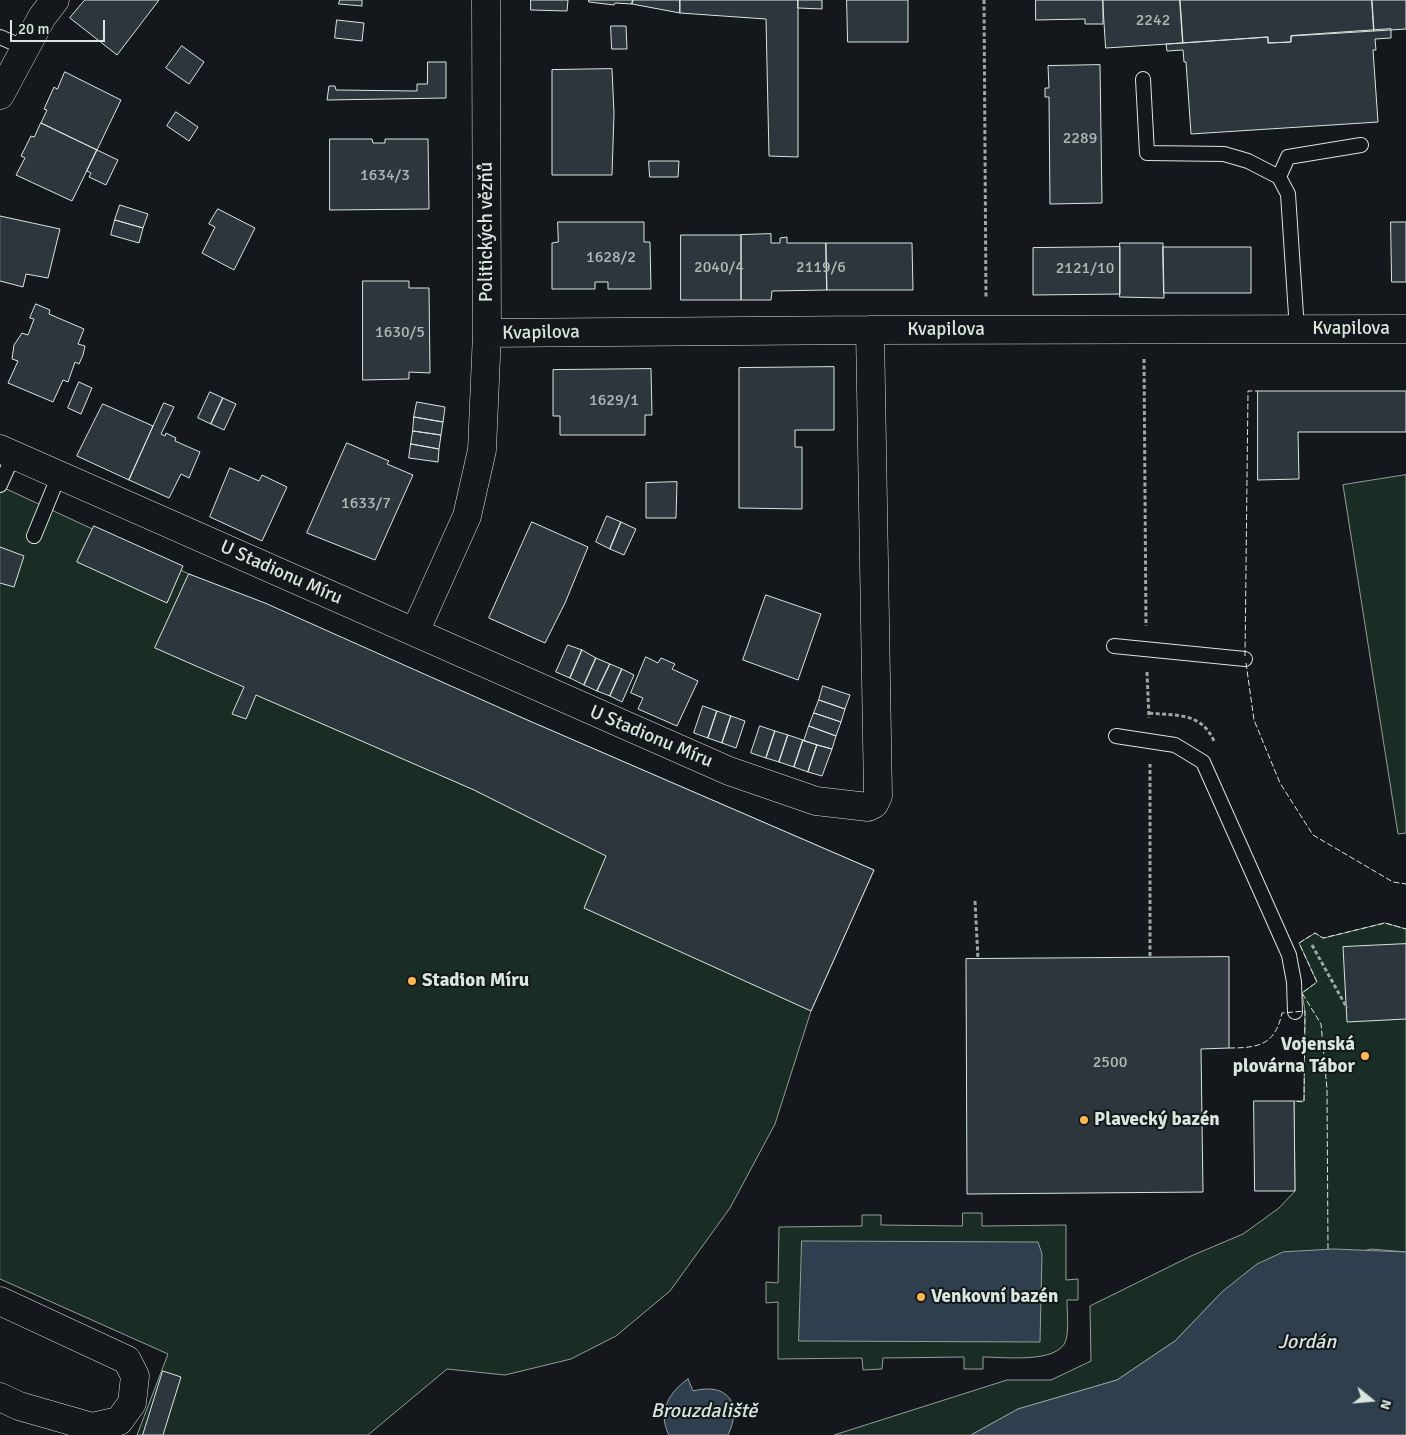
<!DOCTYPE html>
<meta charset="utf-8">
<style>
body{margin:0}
#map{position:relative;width:1406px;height:1435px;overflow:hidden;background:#14181c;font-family:Signika,sans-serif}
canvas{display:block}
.north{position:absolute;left:1346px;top:1375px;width:50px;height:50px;-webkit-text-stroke:4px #14181c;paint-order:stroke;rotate:107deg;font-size:14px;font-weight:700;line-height:20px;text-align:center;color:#d8e6dc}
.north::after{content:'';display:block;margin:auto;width:18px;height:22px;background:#d8e6dc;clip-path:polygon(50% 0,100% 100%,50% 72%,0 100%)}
.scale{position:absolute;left:10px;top:20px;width:95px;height:22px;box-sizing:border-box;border:2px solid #d8e6dc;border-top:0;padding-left:6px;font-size:15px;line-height:18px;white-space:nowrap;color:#d8e6dc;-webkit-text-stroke:4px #14181c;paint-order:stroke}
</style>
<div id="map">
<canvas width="1406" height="1435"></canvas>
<div class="north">N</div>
<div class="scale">20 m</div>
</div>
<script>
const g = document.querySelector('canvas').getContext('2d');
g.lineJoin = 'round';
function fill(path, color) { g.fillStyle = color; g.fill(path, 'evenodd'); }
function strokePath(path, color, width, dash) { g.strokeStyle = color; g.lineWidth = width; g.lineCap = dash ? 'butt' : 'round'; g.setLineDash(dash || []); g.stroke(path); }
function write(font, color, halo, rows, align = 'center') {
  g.font = font + ' Signika,sans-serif'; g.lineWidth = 4; g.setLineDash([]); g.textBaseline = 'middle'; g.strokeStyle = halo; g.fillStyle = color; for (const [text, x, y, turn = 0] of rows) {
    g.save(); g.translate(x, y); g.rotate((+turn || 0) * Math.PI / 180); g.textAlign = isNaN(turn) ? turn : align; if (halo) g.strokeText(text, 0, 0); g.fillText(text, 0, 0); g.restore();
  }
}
const green = new Path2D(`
 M 1406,475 L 1406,833 L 1398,834 L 1343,485 Z
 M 0,486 L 189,574 L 874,870 L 811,1011 L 775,1124 L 730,1208 L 670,1291 L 616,1336 L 571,1359 L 505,1375 L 447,1369 L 368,1435 L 137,1435 L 168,1354 L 0,1279 Z
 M 1385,923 L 1406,929 L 1406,1252 L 1371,1249 L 1223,1291 L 1175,1341 L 1117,1380 L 1018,1409 L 971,1435 L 834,1435 L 1007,1380 L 1051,1380 L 1091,1361 L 1090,1306 L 1191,1256 L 1243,1234 L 1279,1208 L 1295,1191 L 1294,1101 L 1304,1101 L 1305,1011 L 1302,993 L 1317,982 L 1299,943 L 1315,933 L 1323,938 Z
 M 963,1213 L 982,1213 L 982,1226 L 1066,1225 L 1066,1280 L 1078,1279 L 1078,1300 L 1067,1300 C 1067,1313 1069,1328 1066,1340 C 1059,1364 1004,1357 983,1357 L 983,1369 L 964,1369 L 964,1357 L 883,1358 L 882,1369 L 863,1370 L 862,1358 L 778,1359 L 778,1302 L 766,1303 L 766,1282 L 778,1283 L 779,1227 L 862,1226 L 862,1215 L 881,1215 L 881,1225 L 962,1226 Z`);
fill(green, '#1a2d24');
strokePath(green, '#939e99', 1);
const water = new Path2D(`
 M 802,1241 L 1038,1242 L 1042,1254 L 1040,1342 L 799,1341 Z
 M 1334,1249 L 1406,1252 L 1406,1435 L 971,1435 L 1018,1409 L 1117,1380 L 1175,1341 L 1223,1291 L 1257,1264 L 1283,1252 Z
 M 688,1379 L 693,1391 C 728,1382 743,1404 728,1435 L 669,1435 C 657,1412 669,1392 688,1379 Z`);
fill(water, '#2f3f4d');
strokePath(water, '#939e99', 1);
const building = new Path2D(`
 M 85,0 L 159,0 L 117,55 L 70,18 Z
 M 340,0 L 362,0 L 362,6 L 339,4 Z
 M 531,0 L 568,0 L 567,11 L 531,10 Z
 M 589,0 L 633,0 L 632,4 L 615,3 L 614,5 L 589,2 Z
 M 633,0 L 680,0 L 680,13 L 632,4 Z
 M 680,0 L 798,0 L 798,157 L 769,156 L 766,19 L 680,13 Z
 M 798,0 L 822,0 L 822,9 L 798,8 Z
 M 847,0 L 908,0 L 908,42 L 848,42 Z
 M 1036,0 L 1103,0 L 1103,24 L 1085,24 L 1085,19 L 1036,20 Z
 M 1103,0 L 1180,0 L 1183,43 L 1106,48 Z
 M 1180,0 L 1372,0 L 1374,31 L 1291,36 L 1291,42 L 1268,43 L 1268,37 L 1183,43 Z
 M 1372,0 L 1406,0 L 1406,29 L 1374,31 Z
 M 337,20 L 364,23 L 362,41 L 335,38 Z
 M 611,26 L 626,26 L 627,49 L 612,49 Z
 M 1391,29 L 1391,38 L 1375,39 L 1376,50 L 1373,50 L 1378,122 L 1191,134 L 1186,62 L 1184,62 L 1183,50 L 1167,51 L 1166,44 L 1268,37 L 1268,43 L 1291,42 L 1291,36 Z
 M 182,46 L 204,62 L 189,84 L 166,68 Z
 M 428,62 L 446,62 L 446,98 L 327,100 L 329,86 L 335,86 L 336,90 L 417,91 L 417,84 L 427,84 Z
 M 1100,65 L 1102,203 L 1050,204 L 1049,97 L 1045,97 L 1045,88 L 1049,88 L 1048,66 Z
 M 612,69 L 614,113 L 612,175 L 552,175 L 552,70 Z
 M 65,72 L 121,100 L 97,150 L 41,123 L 47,110 L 44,109 L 54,87 L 57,89 Z
 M 176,112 L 198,127 L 189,141 L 167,126 Z
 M 41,123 L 97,150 L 72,201 L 16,175 L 25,158 L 21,156 L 31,136 L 34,137 Z
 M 330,139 L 372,139 L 373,143 L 385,143 L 385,139 L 428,139 L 429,209 L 330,210 Z
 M 97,150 L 118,160 L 106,185 L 89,177 L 91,173 L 87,171 Z
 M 649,161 L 679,161 L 678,177 L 650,177 Z
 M 120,205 L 148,214 L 143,228 L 115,220 Z
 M 218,209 L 255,228 L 234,270 L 202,253 L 215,227 L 209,224 Z
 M 0,216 L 60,229 L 48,278 L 26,274 L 23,287 L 0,281 Z
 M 115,220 L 143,228 L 139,243 L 111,235 Z
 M 558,222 L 644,222 L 644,242 L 650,242 L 651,289 L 608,289 L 608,282 L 595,282 L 595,289 L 552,289 L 552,243 L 558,242 Z
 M 1391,222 L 1406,222 L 1406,282 L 1392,282 Z
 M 771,234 L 771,243 L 780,243 L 780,238 L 787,237 L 787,243 L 826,243 L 827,290 L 772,291 L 771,300 L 741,300 L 741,235 Z
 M 681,235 L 741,235 L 741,300 L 681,300 Z
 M 826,243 L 912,243 L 913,290 L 827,290 Z
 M 1120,243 L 1163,243 L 1164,298 L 1120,297 Z
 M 1120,247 L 1120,294 L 1033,295 L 1033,248 Z
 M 1163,247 L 1251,247 L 1251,293 L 1164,293 Z
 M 363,281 L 409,281 L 409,288 L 429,288 L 430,373 L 409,372 L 409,379 L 363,380 Z
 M 36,304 L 50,310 L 49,314 L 84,329 L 78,344 L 85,346 L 83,355 L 79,364 L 75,362 L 68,382 L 63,380 L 53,402 L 8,383 L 18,361 L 12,359 L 14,345 L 22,333 L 28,335 L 34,319 L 30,318 Z
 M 834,367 L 834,430 L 795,430 L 795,447 L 802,447 L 802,509 L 739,508 L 739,368 Z
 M 651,369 L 652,415 L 645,415 L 645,435 L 560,435 L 560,416 L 553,416 L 553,370 Z
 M 79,382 L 92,388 L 81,414 L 68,408 Z
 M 1258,391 L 1406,391 L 1406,432 L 1298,432 L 1299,479 L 1258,480 Z
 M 210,392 L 223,398 L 211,424 L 198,418 Z
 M 223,398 L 236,404 L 224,430 L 211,424 Z
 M 417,402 L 445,407 L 443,422 L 414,417 Z
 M 164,403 L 174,407 L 161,434 L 165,436 L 166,433 L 176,438 L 175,441 L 200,452 L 189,478 L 181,474 L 169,498 L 129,480 Z
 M 103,404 L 153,426 L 129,480 L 77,456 Z
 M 414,417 L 443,422 L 441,435 L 413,431 Z
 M 413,431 L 441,435 L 439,449 L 411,444 Z
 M 347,443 L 389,461 L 387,464 L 413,475 L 375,560 L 307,533 Z
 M 411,444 L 439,449 L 438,462 L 409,458 Z
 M 230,468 L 259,481 L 262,475 L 287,487 L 262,541 L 210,517 Z
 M 677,482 L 676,518 L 646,518 L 646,483 Z
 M 607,516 L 621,522 L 610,549 L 596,542 Z
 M 532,522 L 588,547 L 565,603 L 545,643 L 489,618 Z
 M 621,522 L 636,529 L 624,555 L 610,549 Z
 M 94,526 L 183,566 L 167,603 L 77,562 Z
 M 0,547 L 24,556 L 14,587 L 0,583 Z
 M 189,574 L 265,603 L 525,719 L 874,870 L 811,1011 L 584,908 L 606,856 L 474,790 L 256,695 L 246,719 L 232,714 L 244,687 L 155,648 Z
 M 766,595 L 821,614 L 798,680 L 743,660 Z
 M 568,645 L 582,650 L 570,678 L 556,672 Z
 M 582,650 L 596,658 L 584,685 L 570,678 Z
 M 646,657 L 658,663 L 661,658 L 675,664 L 672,669 L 698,681 L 677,726 L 638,709 L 643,698 L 631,693 Z
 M 596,658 L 610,664 L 597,691 L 584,685 Z
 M 610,664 L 622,669 L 610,696 L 597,691 Z
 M 622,669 L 634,675 L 622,702 L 610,696 Z
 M 823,686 L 850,695 L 845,709 L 819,700 Z
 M 819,700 L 845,709 L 841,722 L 814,713 Z
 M 703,706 L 717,711 L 708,738 L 694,733 Z
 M 717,711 L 731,716 L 722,743 L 708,738 Z
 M 814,713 L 841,722 L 836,736 L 809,726 Z
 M 731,716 L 745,721 L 736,748 L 722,743 Z
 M 760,726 L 775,731 L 766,758 L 751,753 Z
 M 809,726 L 836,736 L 832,749 L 804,741 Z
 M 775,731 L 788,735 L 779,762 L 766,758 Z
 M 788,735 L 803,740 L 794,767 L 779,762 Z
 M 803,740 L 817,745 L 808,772 L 794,767 Z
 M 817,745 L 832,749 L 822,776 L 808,772 Z
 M 1406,944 L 1406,1019 L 1347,1022 L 1343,947 Z
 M 1229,957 L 1229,1048 L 1201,1049 L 1203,1192 L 967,1194 L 966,959 Z
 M 1254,1101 L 1294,1101 L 1295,1191 L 1255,1191 Z
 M 163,1371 L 181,1377 L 163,1435 L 143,1435 Z`);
fill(building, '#2c363c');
strokePath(building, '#d8e6dc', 1);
const lane = new Path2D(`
 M 0,37 L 25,48
 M 1143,79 L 1147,153 L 1224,154 L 1248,161 L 1279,177 L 1288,194 L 1297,330
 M 1279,177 L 1288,157 L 1361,145
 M 0,485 L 13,456
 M 34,536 L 59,475
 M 1114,646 L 1245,659
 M 1116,736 L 1175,745 L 1203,762 L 1289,955 L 1294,982 L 1295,1012`);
const street = new Path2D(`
 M 0,95 L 42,17 L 55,0
 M 487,333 L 870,330 L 1406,329
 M 0,449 L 729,771 L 816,801 L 868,807 L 874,804 L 878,796 L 870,330
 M 415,632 L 467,516 L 482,450 L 487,333 L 486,0
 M 0,1301 L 127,1360 L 135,1376 L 132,1403 L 119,1421 L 92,1427 L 19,1406 L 0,1397`);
strokePath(lane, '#d8e6dc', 16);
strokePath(street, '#d8e6dc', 29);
strokePath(new Path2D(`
 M 984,0 L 986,299
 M 1144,359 L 1146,626
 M 1147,672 L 1149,718
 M 1149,713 C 1177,716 1201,712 1214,741
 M 975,901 L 978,959
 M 1312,945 L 1347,1008
 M 1150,956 L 1150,764`), '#9da8a2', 3, [4, 2.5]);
strokePath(lane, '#14181c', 14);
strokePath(street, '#14181c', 28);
strokePath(new Path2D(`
 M 1245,656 L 1248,391 L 1258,391
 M 1246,663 L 1254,720 L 1280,783 L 1313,835 L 1393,882 L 1406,884
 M 1229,1048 C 1259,1048 1275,1045 1282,1013 L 1305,1011 L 1304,1102 L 1294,1101
 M 1328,1249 L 1327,1089 L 1321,1024 L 1302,993 L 1317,982 L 1299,943 L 1315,933 L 1323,938 L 1385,923 L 1406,929`), '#d8e6dc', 1, [6, 2.5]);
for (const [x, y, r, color] of [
 [412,981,5,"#ffb74d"],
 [1365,1056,5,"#ffb74d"],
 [1084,1120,5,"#ffb74d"],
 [921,1297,5,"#ffb74d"]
]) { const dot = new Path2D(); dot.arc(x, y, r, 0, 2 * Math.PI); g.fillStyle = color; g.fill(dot); strokePath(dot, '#14181c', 2); }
write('16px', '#adbab4', null, [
 ["2242",1153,21],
 ["2289",1080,139],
 ["1634/3",385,176],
 ["1628/2",611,258],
 ["2040/4",719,268],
 ["2119/6",821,268],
 ["2121/10",1085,269],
 ["1630/5",400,333],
 ["1629/1",614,401],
 ["1633/7",366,504],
 ["2500",1110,1063]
]);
write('19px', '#d8e6dc', '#14181c', [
 ["Politických vězňů",487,232,-90],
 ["Kvapilova",1351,329],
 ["Kvapilova",946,330],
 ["Kvapilova",541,333,-1],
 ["U Stadionu Míru",281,573,24],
 ["U Stadionu Míru",651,737,23]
]);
write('bold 19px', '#d8e6dc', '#14181c', [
 ["Stadion Míru",422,981],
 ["Vojenská",1355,1045,"right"],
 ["plovárna Tábor",1355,1067,"right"],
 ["Plavecký bazén",1094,1120],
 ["Venkovní bazén",931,1297]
], 'left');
write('italic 20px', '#d8e6dc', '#14181c', [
 ["Jordán",1307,1343],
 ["Brouzdaliště",704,1412]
]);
</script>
